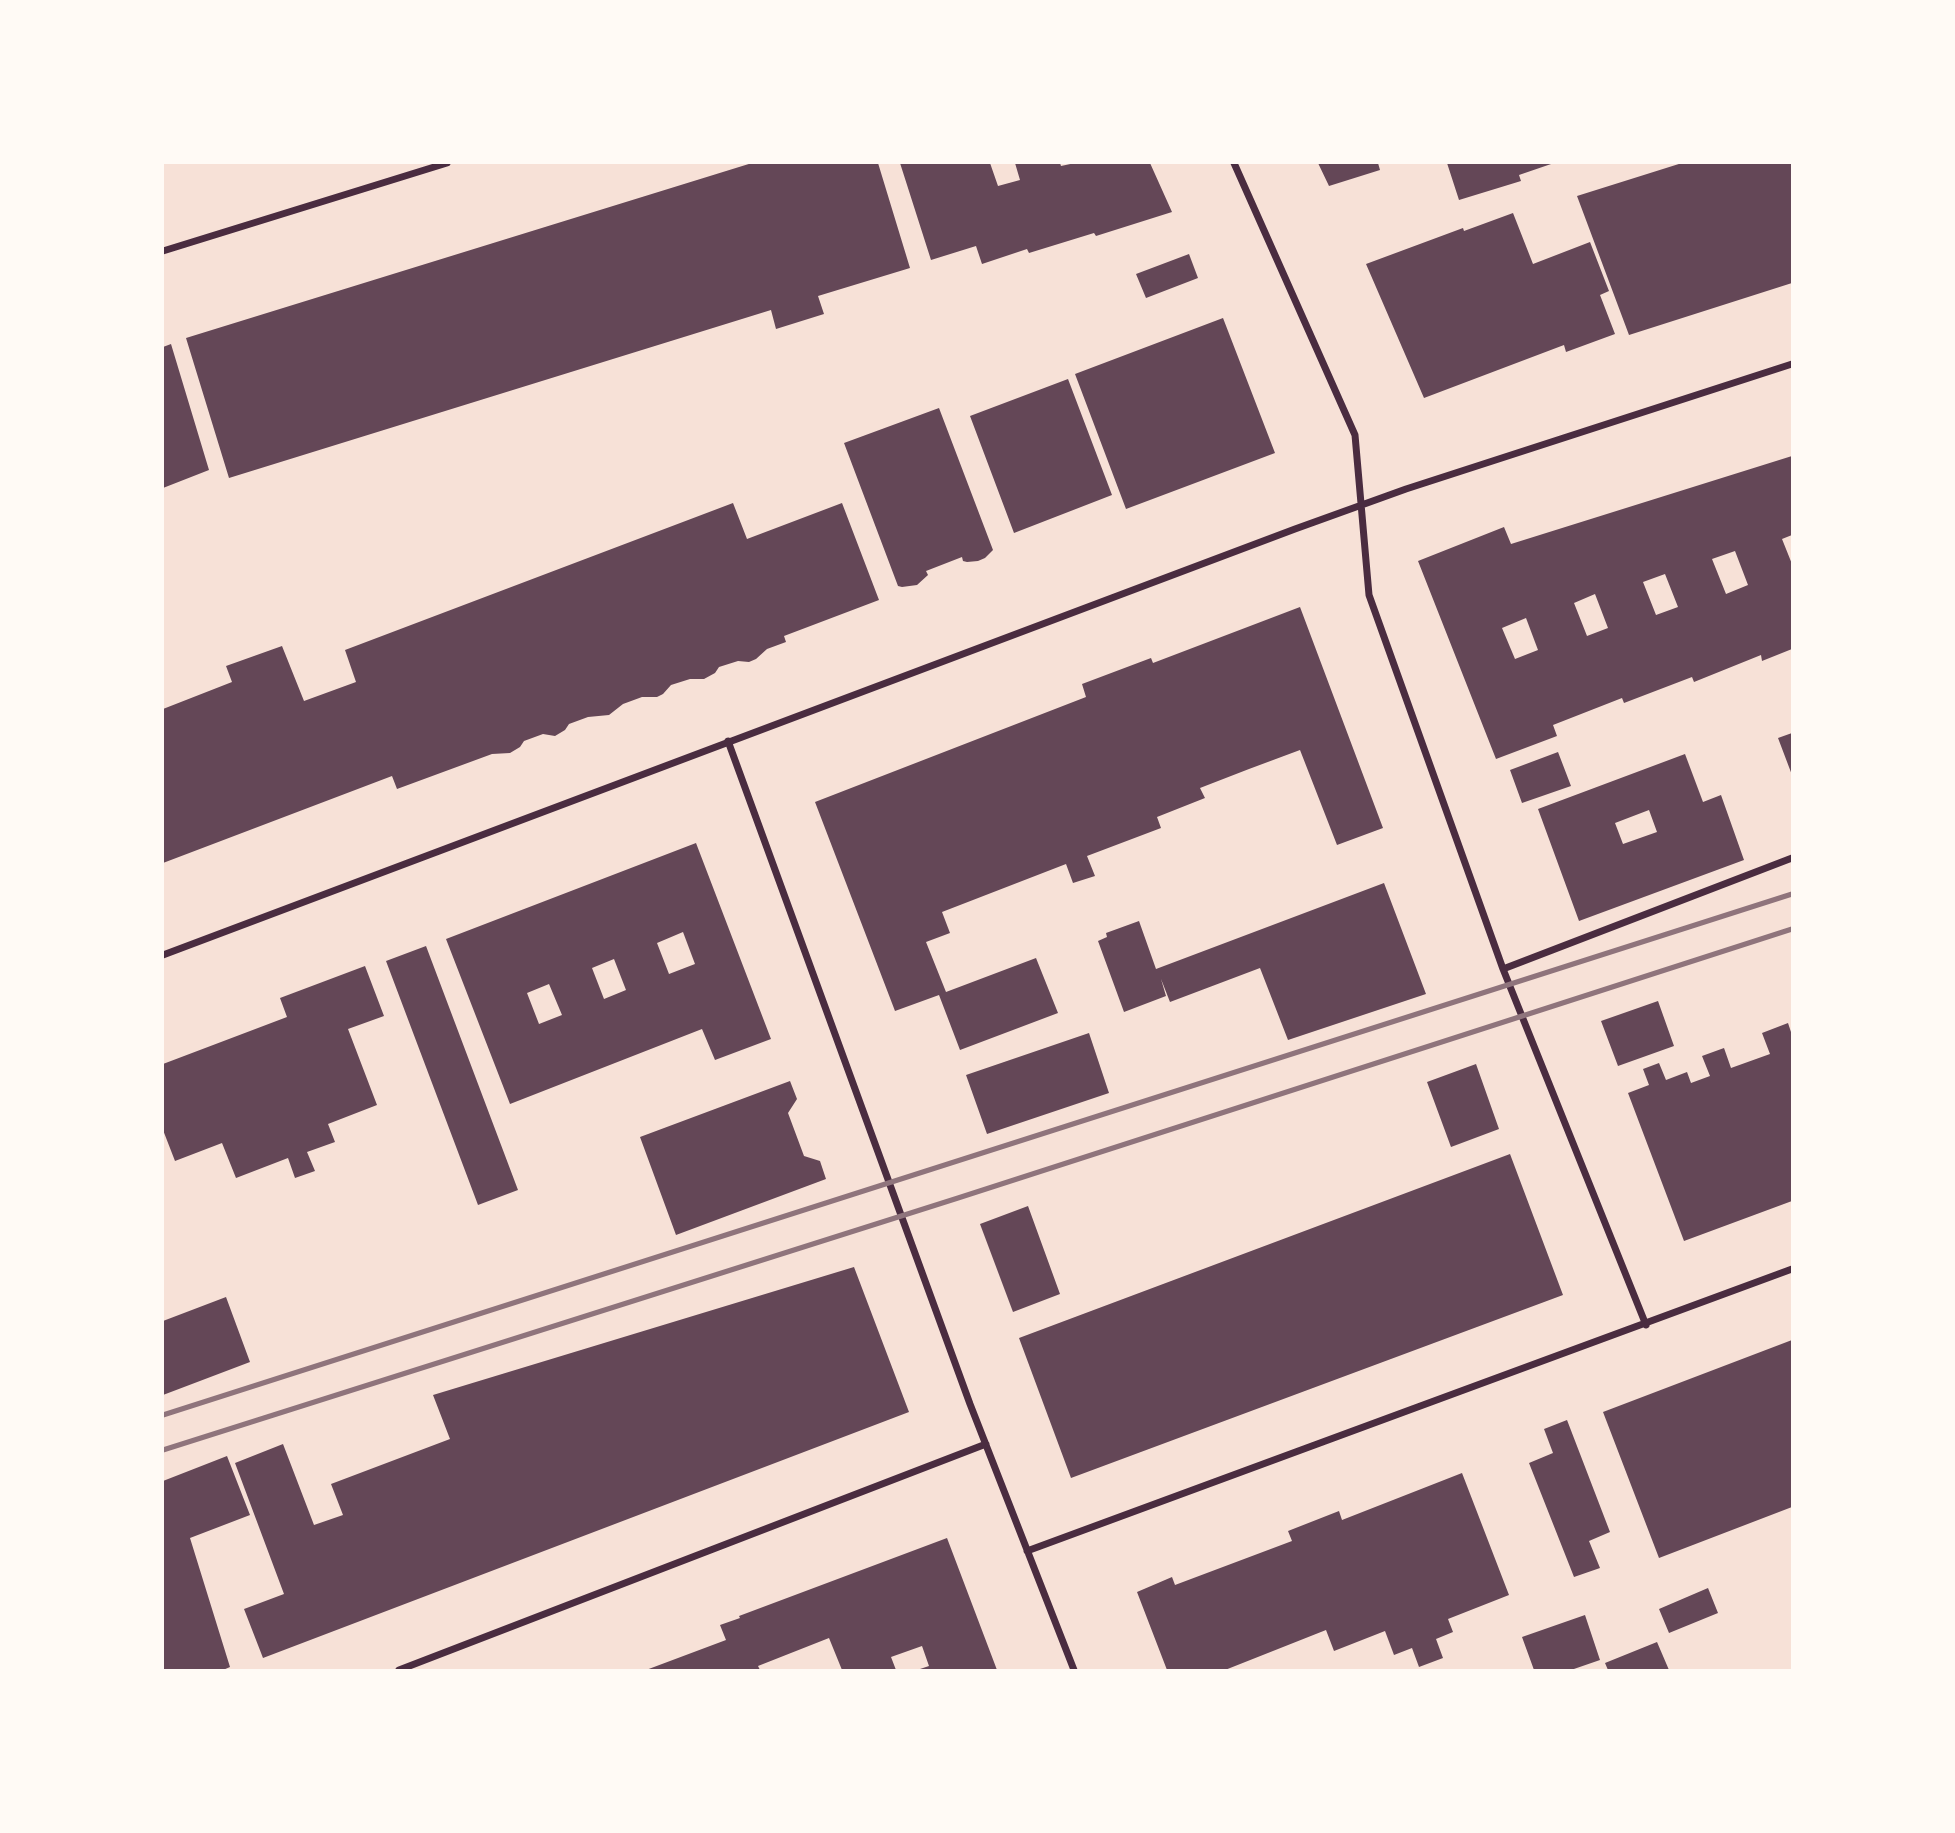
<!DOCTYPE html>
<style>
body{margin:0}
#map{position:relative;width:1955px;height:1833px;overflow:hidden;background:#f7e1d7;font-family:Cabin,sans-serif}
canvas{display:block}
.frame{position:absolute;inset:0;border:164px solid #fffaf5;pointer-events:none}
</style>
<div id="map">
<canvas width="1955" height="1833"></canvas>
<div class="frame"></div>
</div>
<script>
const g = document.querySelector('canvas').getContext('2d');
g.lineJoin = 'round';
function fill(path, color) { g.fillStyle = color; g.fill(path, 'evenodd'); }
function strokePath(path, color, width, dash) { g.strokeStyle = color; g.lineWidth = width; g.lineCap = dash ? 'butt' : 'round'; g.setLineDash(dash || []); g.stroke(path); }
fill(new Path2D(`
 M 752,163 L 878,163 L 910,268 L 818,296 L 824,314 L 776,329 L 771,310 L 229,478 L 186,338 Z
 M 900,163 L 990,163 L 998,186 L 1020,180 L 1015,163 L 1060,163 L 1061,166 L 1075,163 L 1150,163 L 1172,212 L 1096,236 L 1094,233 L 1029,253 L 1027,249 L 982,264 L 976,246 L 931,260 Z
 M 1318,163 L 1378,163 L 1380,170 L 1329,186 Z
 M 1447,163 L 1554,163 L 1519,175 L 1521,181 L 1459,200 Z
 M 1682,163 L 1792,163 L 1792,283 L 1629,335 L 1577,196 Z
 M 1513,213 L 1533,264 L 1590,242 L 1609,291 L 1600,295 L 1615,334 L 1566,352 L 1564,345 L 1424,398 L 1366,264 L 1463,228 L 1464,231 Z
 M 1189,254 L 1198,278 L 1146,298 L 1136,274 Z
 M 1223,318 L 1275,453 L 1126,509 L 1075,374 Z
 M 171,344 L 209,470 L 163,488 L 163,347 Z
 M 1068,379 L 1112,495 L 1014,533 L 970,416 Z
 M 939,408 L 993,550 L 985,558 L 978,561 L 967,562 L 963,561 L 962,557 L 926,571 L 928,575 L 917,585 L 902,587 L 898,586 L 844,443 Z
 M 1792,456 L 1792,535 L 1782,539 L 1792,564 L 1792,649 L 1762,661 L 1761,655 L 1694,682 L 1692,677 L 1624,703 L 1622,698 L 1553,725 L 1557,736 L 1496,759 L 1418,561 L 1504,527 L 1511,544 ZM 1735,551 L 1748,585 L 1726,594 L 1712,559 ZM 1665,574 L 1678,607 L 1656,615 L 1643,582 ZM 1595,594 L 1608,628 L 1587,636 L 1574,603 ZM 1526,618 L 1538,650 L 1515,659 L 1502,628 Z
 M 733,503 L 747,539 L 842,503 L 879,600 L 784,636 L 786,642 L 767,649 L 756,659 L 749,662 L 738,661 L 719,667 L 715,673 L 704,679 L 690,679 L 671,685 L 663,694 L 657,697 L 642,697 L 623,704 L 609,715 L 588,717 L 569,724 L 565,730 L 555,736 L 543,734 L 524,741 L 520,747 L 510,753 L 492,754 L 397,789 L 392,776 L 163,863 L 163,709 L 232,682 L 226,666 L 282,646 L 304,701 L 356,682 L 345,650 Z
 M 1300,607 L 1383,828 L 1337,845 L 1300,750 L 1249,769 L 1200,788 L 1205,798 L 1157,817 L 1161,828 L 1087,856 L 1095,876 L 1073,883 L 1066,864 L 942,912 L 950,933 L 926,942 L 946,992 L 1036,958 L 1058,1013 L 960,1050 L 939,995 L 895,1011 L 815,802 L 1086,697 L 1082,684 L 1151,658 L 1153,663 Z
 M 1792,733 L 1792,775 L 1778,738 Z
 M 1558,752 L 1571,786 L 1522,803 L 1510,770 Z
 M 1685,754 L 1703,802 L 1721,795 L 1744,860 L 1579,921 L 1538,809 ZM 1649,810 L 1657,832 L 1623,844 L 1615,823 Z
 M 696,843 L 771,1039 L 715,1060 L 702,1029 L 510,1104 L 446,939 ZM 683,932 L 695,964 L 669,974 L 657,943 ZM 614,959 L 626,990 L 604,999 L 592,968 ZM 549,984 L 562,1015 L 539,1024 L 527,993 Z
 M 1384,883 L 1426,994 L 1288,1040 L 1260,968 L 1170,1002 L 1161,979 L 1166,996 L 1124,1012 L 1098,941 L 1107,937 L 1106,933 L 1139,921 L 1156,969 Z
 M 426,946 L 518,1190 L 478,1205 L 386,961 Z
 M 365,966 L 384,1016 L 348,1029 L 377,1105 L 328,1124 L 335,1142 L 307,1152 L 315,1171 L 295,1178 L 288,1158 L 236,1178 L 222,1143 L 175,1161 L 163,1130 L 163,1064 L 287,1017 L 280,998 Z
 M 1658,1001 L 1674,1046 L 1618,1066 L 1601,1021 Z
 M 1788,1023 L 1792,1035 L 1792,1201 L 1684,1241 L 1628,1093 L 1649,1085 L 1643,1069 L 1659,1063 L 1666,1080 L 1687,1072 L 1691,1083 L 1710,1076 L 1702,1056 L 1724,1048 L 1731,1068 L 1770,1054 L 1762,1033 Z
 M 1089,1033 L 1109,1093 L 987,1134 L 966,1075 Z
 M 1476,1064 L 1499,1129 L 1451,1147 L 1427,1082 Z
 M 790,1081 L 797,1099 L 788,1113 L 804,1156 L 820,1161 L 826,1179 L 676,1235 L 640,1137 Z
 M 1510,1154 L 1563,1295 L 1071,1478 L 1019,1338 Z
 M 1028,1206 L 1060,1294 L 1013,1312 L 980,1224 Z
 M 854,1267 L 909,1412 L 263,1658 L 244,1609 L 284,1594 L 235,1463 L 283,1444 L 314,1525 L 343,1515 L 331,1484 L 450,1439 L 433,1395 Z
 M 226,1297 L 250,1362 L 163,1395 L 163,1321 Z
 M 1792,1340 L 1792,1507 L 1659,1558 L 1603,1412 Z
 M 1567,1420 L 1610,1532 L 1589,1541 L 1600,1568 L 1574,1577 L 1529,1463 L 1553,1453 L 1544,1429 Z
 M 227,1456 L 250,1515 L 190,1538 L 230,1667 L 223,1670 L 163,1670 L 163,1481 Z
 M 1462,1473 L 1509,1595 L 1448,1619 L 1453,1632 L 1436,1639 L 1443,1658 L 1419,1667 L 1412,1648 L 1394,1655 L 1385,1631 L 1334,1651 L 1326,1630 L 1225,1670 L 1167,1670 L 1137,1592 L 1172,1577 L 1175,1585 L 1292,1541 L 1288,1531 L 1339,1511 L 1342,1520 Z
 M 947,1538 L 997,1670 L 917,1670 L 929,1666 L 922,1646 L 891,1657 L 896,1670 L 842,1670 L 829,1638 L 758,1666 L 760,1670 L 646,1670 L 726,1640 L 720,1625 L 740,1618 L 739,1616 Z
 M 1708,1588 L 1718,1613 L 1669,1633 L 1659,1609 Z
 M 1585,1615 L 1600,1660 L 1571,1670 L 1534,1670 L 1522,1637 Z
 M 1657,1642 L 1669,1670 L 1608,1670 L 1605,1663 Z`), '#644757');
strokePath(new Path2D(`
 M 1234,163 L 1355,435 L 1369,595 L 1503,969 L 1646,1325
 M 163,251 L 447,163
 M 728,741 L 970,1404 L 1074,1670
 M 163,955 L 1295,529 L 1406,489 L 1792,364
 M 1503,969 L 1792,858
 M 1027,1551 L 1792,1269
 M 399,1670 L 986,1444`), '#4a2c40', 7);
strokePath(new Path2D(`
 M 163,1415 L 1792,894
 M 163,1450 L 958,1198 L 1792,929`), '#8f747c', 5);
</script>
